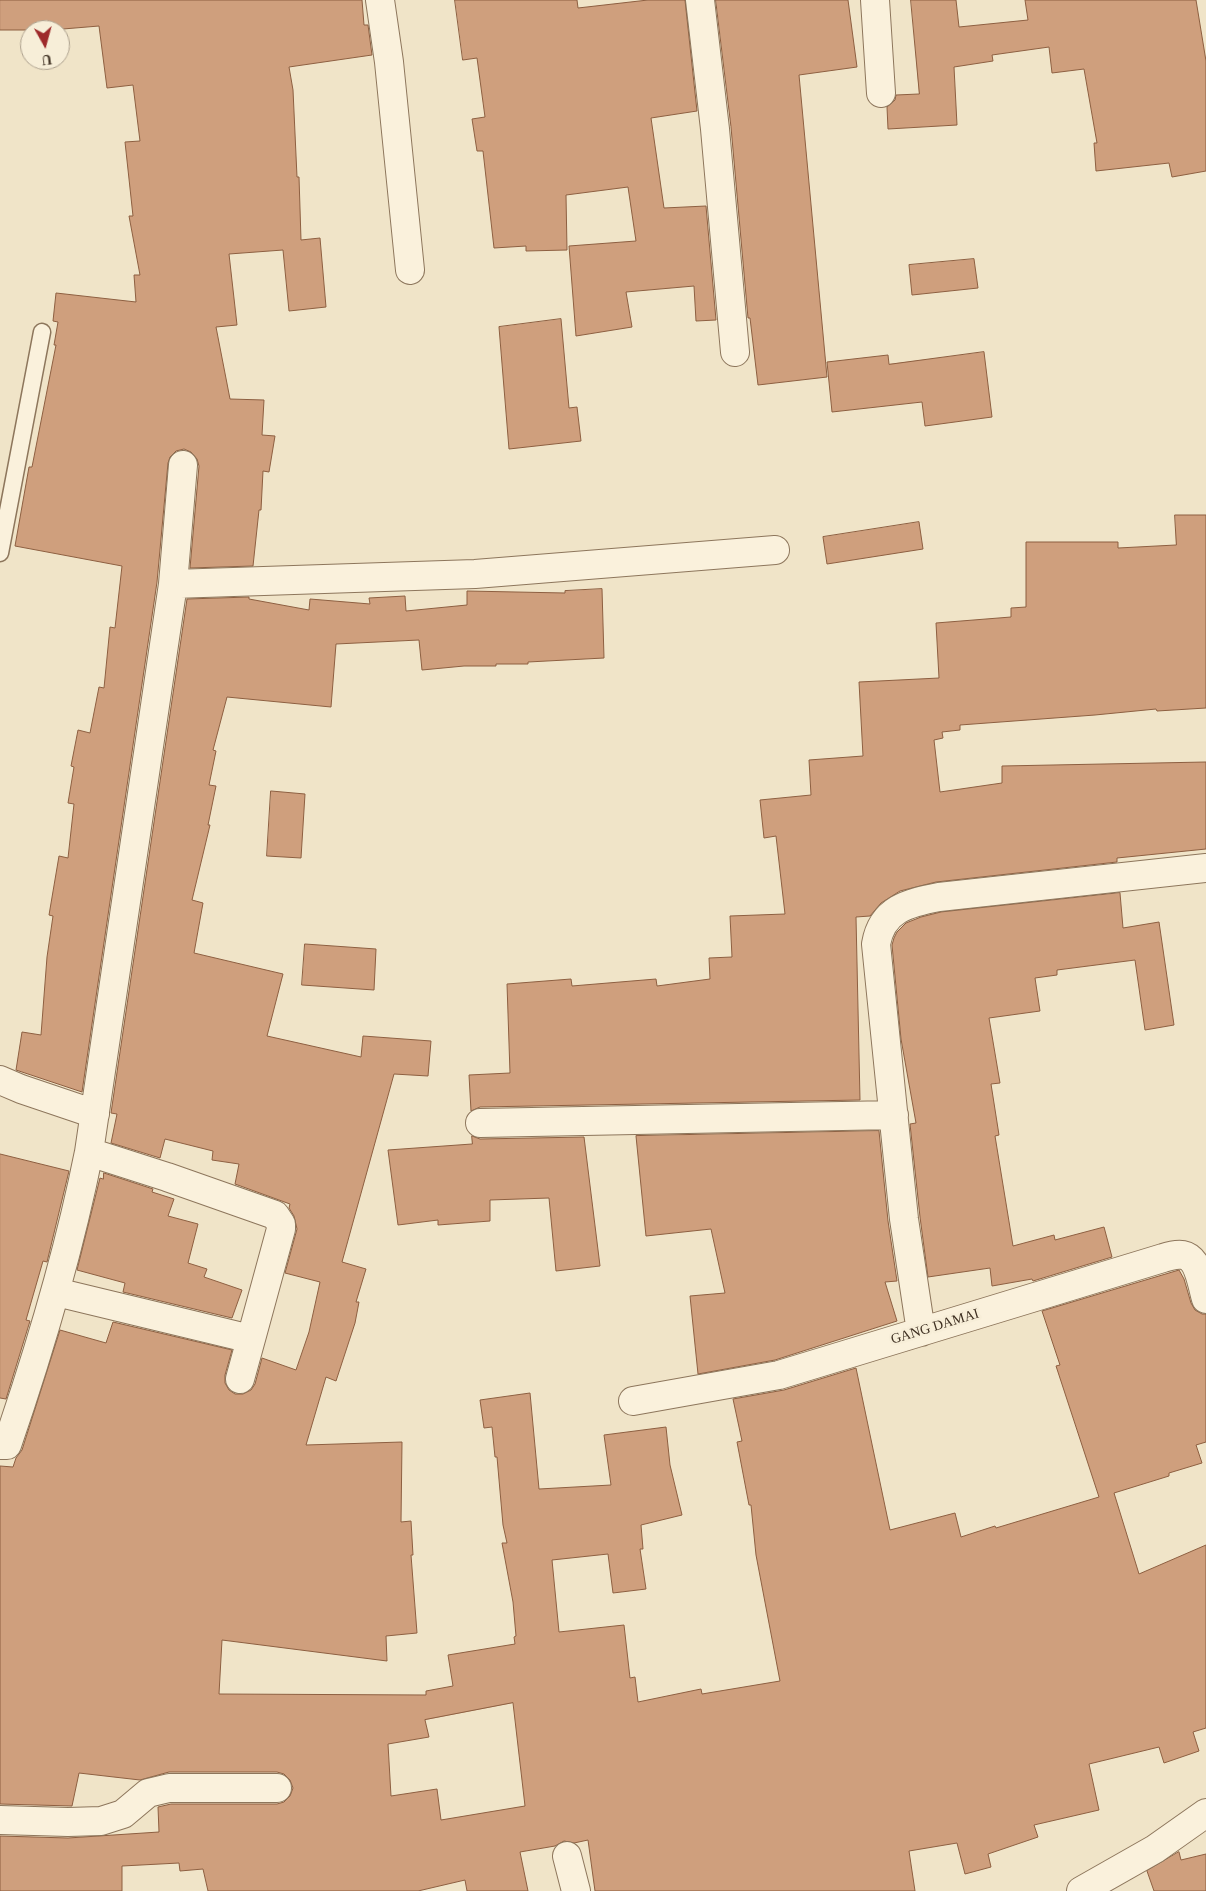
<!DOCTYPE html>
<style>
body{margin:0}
#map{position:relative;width:1206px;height:1891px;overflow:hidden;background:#f0e4c8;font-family:Georgia,serif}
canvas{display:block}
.north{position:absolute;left:20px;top:20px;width:50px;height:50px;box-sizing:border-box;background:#f7eed8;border:1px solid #ada18e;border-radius:50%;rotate:173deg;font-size:14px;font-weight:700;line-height:20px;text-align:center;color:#3d2e20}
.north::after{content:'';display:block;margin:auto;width:18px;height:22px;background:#9e2a2b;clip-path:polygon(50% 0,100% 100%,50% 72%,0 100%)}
</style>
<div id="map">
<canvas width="1206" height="1891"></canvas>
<div class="north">U</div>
</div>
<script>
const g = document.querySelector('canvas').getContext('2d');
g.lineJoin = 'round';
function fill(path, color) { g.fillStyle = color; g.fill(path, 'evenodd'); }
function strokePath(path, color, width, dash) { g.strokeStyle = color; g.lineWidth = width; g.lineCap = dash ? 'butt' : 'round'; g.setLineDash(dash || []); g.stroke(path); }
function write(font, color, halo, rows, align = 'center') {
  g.font = font + ' Georgia,serif'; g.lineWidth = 5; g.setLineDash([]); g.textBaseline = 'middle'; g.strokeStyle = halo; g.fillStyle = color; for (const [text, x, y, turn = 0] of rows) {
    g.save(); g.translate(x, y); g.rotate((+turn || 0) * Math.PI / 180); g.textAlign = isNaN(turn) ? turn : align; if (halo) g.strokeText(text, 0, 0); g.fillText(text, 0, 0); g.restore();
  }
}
const building = new Path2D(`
 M 0,0 L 362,0 L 364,25 L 368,25 L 372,55 L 289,67 L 293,90 L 297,177 L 299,177 L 301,240 L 320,238 L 326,307 L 289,311 L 283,250 L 229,254 L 237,325 L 216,327 L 230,399 L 264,400 L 262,435 L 275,436 L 269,472 L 263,471 L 261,510 L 259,510 L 253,566 L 190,568 L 199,466 L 197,459 L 191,452 L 184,449 L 176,451 L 170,457 L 168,463 L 157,582 L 82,1092 L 16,1070 L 22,1032 L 41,1035 L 47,957 L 53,916 L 49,915 L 59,856 L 68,858 L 74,804 L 68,803 L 74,767 L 71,766 L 78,730 L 90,733 L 99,687 L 104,688 L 110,627 L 115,628 L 122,566 L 15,546 L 29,467 L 32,467 L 56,345 L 54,345 L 58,322 L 53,321 L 56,293 L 136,302 L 134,275 L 140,275 L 129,216 L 133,216 L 125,142 L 140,141 L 133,85 L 107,88 L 99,26 L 51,30 L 0,30 Z
 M 455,0 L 577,0 L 578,8 L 648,0 L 685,0 L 697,111 L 651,118 L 664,208 L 706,206 L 716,320 L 696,321 L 694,286 L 626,292 L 632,327 L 576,336 L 569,246 L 636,241 L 628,187 L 566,195 L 567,250 L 526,251 L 526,246 L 494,248 L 483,151 L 477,151 L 472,119 L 485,117 L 477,58 L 463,60 Z
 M 716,0 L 848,0 L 857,67 L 799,75 L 827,377 L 758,385 L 750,318 L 748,318 L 731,127 Z
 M 911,0 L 956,0 L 959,27 L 1028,20 L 1025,0 L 1196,0 L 1206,61 L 1206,171 L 1172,177 L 1169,163 L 1096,171 L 1094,143 L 1097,143 L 1084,69 L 1052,73 L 1049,47 L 992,55 L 993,61 L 954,67 L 957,125 L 888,129 L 887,107 L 895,100 L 896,95 L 919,94 Z
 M 974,259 L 978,288 L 912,295 L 909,265 Z
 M 561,319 L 569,408 L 577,407 L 581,441 L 509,449 L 499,327 Z
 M 984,352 L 992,417 L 925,426 L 922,402 L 832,412 L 827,362 L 888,355 L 889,364 Z
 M 1175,515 L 1206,515 L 1206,708 L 1157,711 L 1156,709 L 1095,715 L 960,725 L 960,730 L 942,732 L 943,738 L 934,740 L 940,792 L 1002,783 L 1002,766 L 1206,762 L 1206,849 L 1117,858 L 1117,862 L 936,882 L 900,891 L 881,903 L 870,916 L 856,917 L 860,1100 L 480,1107 L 471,1111 L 469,1075 L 510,1073 L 507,984 L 571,979 L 572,986 L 656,979 L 657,986 L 710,979 L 709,958 L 732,957 L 730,916 L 785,914 L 776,836 L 764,838 L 760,800 L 811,795 L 809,760 L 863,756 L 859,682 L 939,678 L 936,623 L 1011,617 L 1011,608 L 1026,607 L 1026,542 L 1118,542 L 1118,548 L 1176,545 Z
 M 919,522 L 923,549 L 827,564 L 823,537 Z
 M 602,589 L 604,658 L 528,662 L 528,664 L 496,664 L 496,666 L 464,666 L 422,670 L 419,640 L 336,644 L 331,707 L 227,697 L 213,750 L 216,751 L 209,785 L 216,786 L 208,825 L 210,825 L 192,900 L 203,903 L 194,953 L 283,974 L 267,1036 L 361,1057 L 363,1036 L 431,1041 L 428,1076 L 394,1074 L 342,1262 L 366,1269 L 356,1302 L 359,1302 L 355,1323 L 336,1381 L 326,1377 L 306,1445 L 402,1442 L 401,1522 L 411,1521 L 413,1555 L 411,1555 L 417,1633 L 386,1636 L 387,1661 L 222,1640 L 219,1694 L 426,1695 L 426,1691 L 453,1686 L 448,1655 L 515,1644 L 514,1637 L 516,1636 L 513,1602 L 502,1543 L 507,1543 L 503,1525 L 497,1457 L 495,1457 L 492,1427 L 484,1428 L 480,1400 L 530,1393 L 539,1489 L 611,1485 L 604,1435 L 666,1427 L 670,1465 L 682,1515 L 641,1525 L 643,1549 L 640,1549 L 646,1589 L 613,1593 L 608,1554 L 552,1560 L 559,1632 L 624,1625 L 630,1678 L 635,1677 L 638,1702 L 701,1689 L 702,1694 L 780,1681 L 756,1555 L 751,1505 L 749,1505 L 737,1442 L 742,1441 L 733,1399 L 784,1390 L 856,1368 L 890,1530 L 955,1513 L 961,1537 L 995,1526 L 996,1528 L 1099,1497 L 1056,1366 L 1060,1365 L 1042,1311 L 1179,1270 L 1184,1279 L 1191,1303 L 1195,1310 L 1202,1314 L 1206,1314 L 1206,1442 L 1196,1445 L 1202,1463 L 1169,1473 L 1169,1476 L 1114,1493 L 1139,1574 L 1206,1545 L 1206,1728 L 1193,1732 L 1199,1751 L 1164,1763 L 1159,1747 L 1089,1764 L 1099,1810 L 1034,1825 L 1038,1837 L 988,1854 L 991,1867 L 965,1874 L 957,1843 L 909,1851 L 915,1891 L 595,1891 L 588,1840 L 574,1843 L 564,1841 L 555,1846 L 520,1852 L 528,1891 L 467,1891 L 465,1880 L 418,1891 L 208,1891 L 203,1869 L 180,1871 L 179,1863 L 122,1866 L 122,1891 L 0,1891 L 0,1836 L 68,1838 L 159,1832 L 158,1807 L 171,1804 L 277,1804 L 284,1802 L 290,1796 L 293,1788 L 290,1780 L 284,1774 L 277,1772 L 169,1772 L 140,1780 L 79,1773 L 72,1806 L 0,1804 L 0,1466 L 13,1467 L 16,1458 L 22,1450 L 60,1330 L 106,1343 L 113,1322 L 232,1350 L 225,1375 L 225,1383 L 229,1390 L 235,1394 L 243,1394 L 251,1390 L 255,1384 L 262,1358 L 296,1370 L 309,1332 L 320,1282 L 285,1273 L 297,1229 L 294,1216 L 289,1208 L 290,1204 L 235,1184 L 239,1164 L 212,1160 L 213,1151 L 165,1139 L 160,1158 L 111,1143 L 117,1114 L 111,1113 L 187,599 L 249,597 L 249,599 L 309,610 L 310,599 L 370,604 L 369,598 L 405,596 L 406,611 L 467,605 L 467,591 L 565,593 L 565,591 ZM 513,1703 L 525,1806 L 441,1820 L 437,1789 L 391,1796 L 388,1744 L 429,1737 L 425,1720 Z
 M 271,791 L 305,794 L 301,858 L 267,856 Z
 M 1120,893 L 1123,928 L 1159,922 L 1174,1025 L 1145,1030 L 1135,960 L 1057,970 L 1057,975 L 1035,978 L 1040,1011 L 989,1018 L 1000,1083 L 991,1084 L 999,1135 L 995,1136 L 1013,1246 L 1054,1235 L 1055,1240 L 1104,1227 L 1112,1257 L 1033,1281 L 1032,1279 L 992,1286 L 990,1268 L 928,1277 L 920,1217 L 910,1124 L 916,1123 L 901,1039 L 892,945 L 894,938 L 897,932 L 906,923 L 921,917 L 941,912 Z
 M 305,944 L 376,949 L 374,990 L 302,985 Z
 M 879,1131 L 888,1221 L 897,1281 L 885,1282 L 897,1321 L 775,1360 L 698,1374 L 690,1296 L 725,1293 L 711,1229 L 646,1236 L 636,1136 Z
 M 472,1136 L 480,1139 L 584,1137 L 600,1266 L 556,1271 L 549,1198 L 490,1200 L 490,1221 L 438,1225 L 438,1220 L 398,1225 L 388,1150 L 472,1144 Z
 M 0,1154 L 69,1171 L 47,1262 L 43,1261 L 26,1320 L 30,1321 L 6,1399 L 0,1398 Z
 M 104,1173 L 153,1189 L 152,1192 L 174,1199 L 168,1216 L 198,1224 L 188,1263 L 207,1269 L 204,1277 L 242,1290 L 232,1318 L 123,1292 L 125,1283 L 77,1270 L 100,1178 L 103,1179 Z
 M 1179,1852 L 1181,1860 L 1206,1854 L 1206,1891 L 1154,1891 L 1147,1871 Z`);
fill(building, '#cf9f7d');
strokePath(building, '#8d5f41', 1);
const service = new Path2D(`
 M 0,553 L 42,332`);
const minor = new Path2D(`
 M 380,0 L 389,62 L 410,270
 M 700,0 L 715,129 L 735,352
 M 875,0 L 881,93
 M 173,584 L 475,574 L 775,550
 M 0,1080 L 21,1089 L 95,1114
 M 480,1123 L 894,1115
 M 89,1152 L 167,1177 L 275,1215 L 281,1224 L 281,1229 L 251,1339
 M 56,1292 L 251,1339 L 240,1379
 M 921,1332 L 904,1219 L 876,944 C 882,909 908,903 939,897 L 1206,868
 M 633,1401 L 779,1375 L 1163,1258 C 1169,1256 1177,1254 1183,1255 C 1199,1258 1202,1286 1206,1299
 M 0,1445 L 7,1445 C 40,1349 69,1252 89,1152 L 173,584 L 183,465
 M 0,1820 L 68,1822 L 101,1821 L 123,1814 L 148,1793 L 169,1788 L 277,1788
 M 567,1856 L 576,1891`);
const tertiary = new Path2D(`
 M 1081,1891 L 1155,1849 L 1206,1813`);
strokePath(service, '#8d765c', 19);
strokePath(minor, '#8d765c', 30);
strokePath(tertiary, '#8d765c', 30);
strokePath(service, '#faf1dc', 16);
strokePath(minor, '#faf1dc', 28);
strokePath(tertiary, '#faf1dc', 28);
write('14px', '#3d2e20', '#f7eed8', [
 ["GANG DAMAI",935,1327,-17]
]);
</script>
